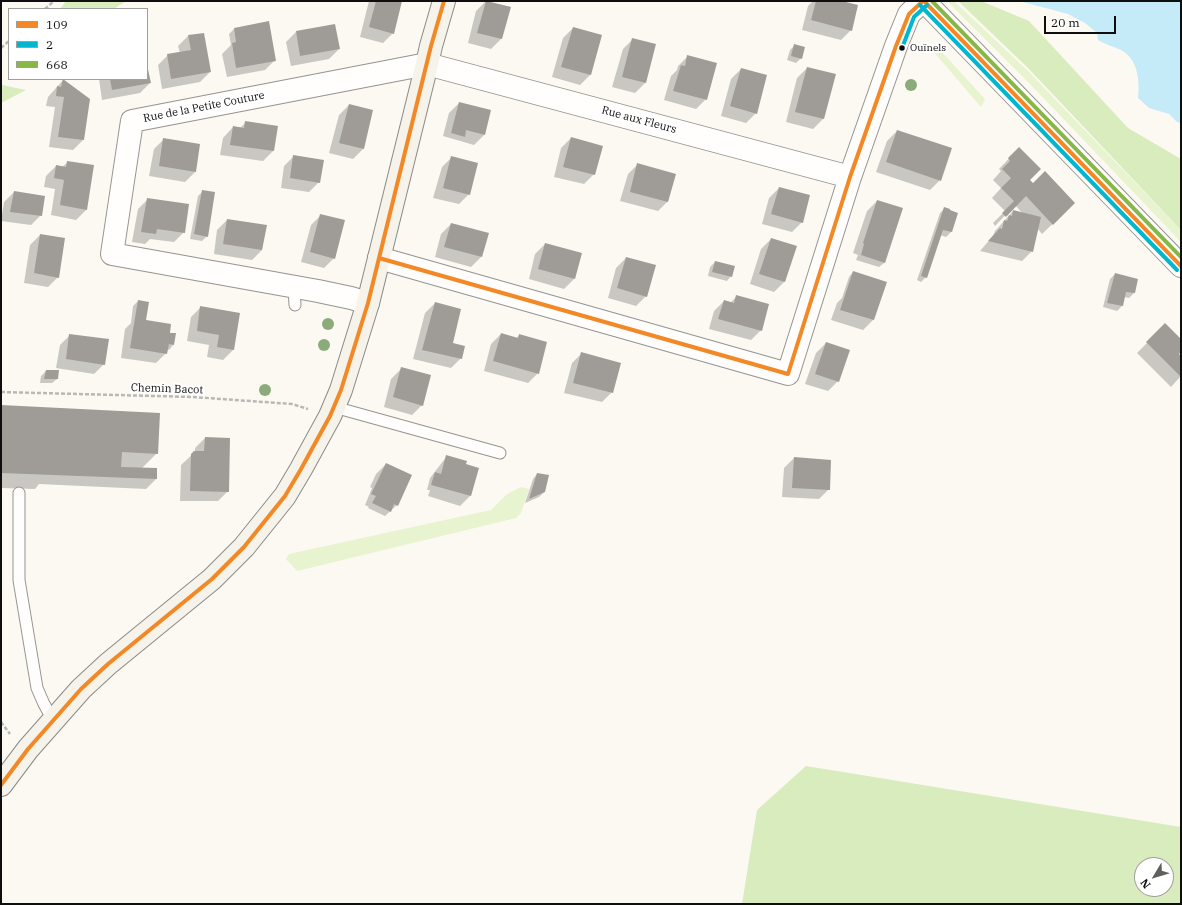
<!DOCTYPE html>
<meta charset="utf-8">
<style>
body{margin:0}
#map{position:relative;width:1182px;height:905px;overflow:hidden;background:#fcf9f2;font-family:"IBM Plex Serif",serif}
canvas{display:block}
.frame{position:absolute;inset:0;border:2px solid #0e0e0e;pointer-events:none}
.legend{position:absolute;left:8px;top:8px;width:140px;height:72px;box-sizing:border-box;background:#fff;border:1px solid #9f9f9f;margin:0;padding:5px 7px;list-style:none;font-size:12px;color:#0e0e0e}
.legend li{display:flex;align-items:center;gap:8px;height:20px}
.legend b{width:20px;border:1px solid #9f9f9f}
.north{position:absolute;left:1134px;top:857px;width:40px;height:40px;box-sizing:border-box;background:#fff;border:1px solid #9f9f9f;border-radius:50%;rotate:232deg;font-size:11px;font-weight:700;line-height:16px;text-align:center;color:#0e0e0e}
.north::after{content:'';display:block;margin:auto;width:14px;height:18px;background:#61605e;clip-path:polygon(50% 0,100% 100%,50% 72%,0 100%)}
.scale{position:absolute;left:1044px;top:16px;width:72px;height:18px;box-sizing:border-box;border:2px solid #0e0e0e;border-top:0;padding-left:5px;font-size:12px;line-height:14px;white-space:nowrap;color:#0e0e0e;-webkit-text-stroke:3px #fff;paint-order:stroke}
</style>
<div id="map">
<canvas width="1182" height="905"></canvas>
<div class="frame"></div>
<ul class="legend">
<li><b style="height:5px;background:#f38826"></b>109</li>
<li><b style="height:5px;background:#01b7cf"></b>2</li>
<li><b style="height:5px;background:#87b749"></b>668</li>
</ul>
<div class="north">N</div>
<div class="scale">20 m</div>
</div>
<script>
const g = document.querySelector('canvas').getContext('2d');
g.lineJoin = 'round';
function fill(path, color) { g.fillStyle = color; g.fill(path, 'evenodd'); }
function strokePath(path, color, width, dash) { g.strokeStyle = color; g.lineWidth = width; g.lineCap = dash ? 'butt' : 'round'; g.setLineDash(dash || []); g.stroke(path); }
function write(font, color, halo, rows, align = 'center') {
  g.font = font + ' "IBM Plex Serif",serif'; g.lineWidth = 4; g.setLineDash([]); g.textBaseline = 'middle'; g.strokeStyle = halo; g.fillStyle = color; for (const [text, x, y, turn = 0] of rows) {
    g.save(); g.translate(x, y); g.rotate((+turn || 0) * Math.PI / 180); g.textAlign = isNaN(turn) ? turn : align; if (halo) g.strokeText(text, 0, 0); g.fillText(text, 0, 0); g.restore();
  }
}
fill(new Path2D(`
 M 947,1 L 954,1 L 1028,71 L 1181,230 L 1181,242 L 1031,85 Z
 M 938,48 L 985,99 L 981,107 L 933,51 Z
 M 521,487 L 529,489 L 521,513 L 516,518 L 297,571 L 286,559 L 289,554 L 491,510 L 507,494 Z`), '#e8f3d0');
fill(new Path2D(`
 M 66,1 L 126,1 L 114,9 L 60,9 Z
 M 958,1 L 981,1 L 1029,21 L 1128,128 L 1181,159 L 1181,230 L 1028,68 Z
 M 1,85 L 2,85 L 26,90 L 1,103 Z
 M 806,766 L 1181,827 L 1181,904 L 742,904 L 757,810 ZM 1142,865 L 1166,865 L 1166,889 L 1142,889 Z`), '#d8ecbd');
fill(new Path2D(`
 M 1019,1 L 1181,1 L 1181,123 L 1177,122 L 1169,114 L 1149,108 L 1138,98 C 1140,81 1138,59 1121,50 C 1113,46 1106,45 1098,40 L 1097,33 L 1085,23 L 1068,14 Z`), '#c5ebf9');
fill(new Path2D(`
 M 369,1 L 401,1 L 393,33 L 383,43 L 360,37 Z
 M 486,1 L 510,7 L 501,39 L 491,49 L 468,43 L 476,11 Z
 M 813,1 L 838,1 L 851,30 L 841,40 L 802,30 L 808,6 Z
 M 268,23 L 275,60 L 265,70 L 227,77 L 222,54 L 231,45 L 229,34 L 234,29 Z
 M 573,28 L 601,35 L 590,75 L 580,85 L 552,77 L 563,38 Z
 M 296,32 L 339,49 L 329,59 L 291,66 L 286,42 Z
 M 188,36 L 210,72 L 200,82 L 162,89 L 158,65 L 168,55 L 180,53 L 178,46 Z
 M 633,39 L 655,45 L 645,83 L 635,93 L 612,87 L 623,49 Z
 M 794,46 L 801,58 L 796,63 L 787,60 L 790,50 Z
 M 688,56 L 706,99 L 696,109 L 664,100 L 671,76 L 677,70 L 678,66 Z
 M 147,67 L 150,83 L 140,93 L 102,100 L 99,79 L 147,79 Z
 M 807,68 L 835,75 L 823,119 L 813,129 L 786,122 L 797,78 Z
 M 741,69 L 756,113 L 746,123 L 721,116 L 731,79 Z
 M 63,80 L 83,140 L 73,150 L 49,147 L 55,107 L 46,106 L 48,97 Z
 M 459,103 L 484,135 L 474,145 L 443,136 L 449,113 Z
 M 349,105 L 363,149 L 353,159 L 329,153 L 339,115 Z
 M 246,122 L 277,127 L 273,151 L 263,161 L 220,155 L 223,138 L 233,127 L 239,129 Z
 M 897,131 L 940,180 L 930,190 L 876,172 L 887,141 Z
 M 571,138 L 594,174 L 584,184 L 554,177 L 561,148 Z
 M 164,139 L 199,145 L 195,172 L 185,182 L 149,176 L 154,149 Z
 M 1019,148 L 1029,180 L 1064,213 L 1042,234 L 1038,229 L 1032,251 L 1022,261 L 980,251 L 993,236 L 995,231 L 1013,211 L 1023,214 L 1015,205 L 995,226 L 993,223 L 1005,211 L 992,198 L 1001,188 L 993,180 L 1001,171 L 999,169 Z
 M 294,156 L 319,182 L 309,192 L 281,188 L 284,166 Z
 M 452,157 L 469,194 L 459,204 L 433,198 L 442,167 Z
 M 68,162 L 86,210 L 76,220 L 51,215 L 55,189 L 44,187 L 46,176 L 56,166 L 62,167 Z
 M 638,164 L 668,201 L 658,211 L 620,201 L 628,174 Z
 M 779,188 L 802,222 L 792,232 L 762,224 L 769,198 Z
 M 203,191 L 207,236 L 202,241 L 190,239 L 198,196 Z
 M 14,192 L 41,215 L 31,225 L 1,221 L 4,202 Z
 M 148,199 L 184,232 L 174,242 L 150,239 L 145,244 L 132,242 L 138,209 Z
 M 877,201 L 884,263 L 879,267 L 856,260 L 858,255 L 853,253 L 867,211 Z
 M 945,208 L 957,214 L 951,232 L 946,237 L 940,235 L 926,277 L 921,282 L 917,280 L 940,213 Z
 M 321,215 L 334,258 L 324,268 L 301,262 L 311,225 Z
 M 227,220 L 266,226 L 262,250 L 252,260 L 214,254 L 217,230 Z
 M 451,224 L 481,257 L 471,267 L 435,257 L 441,234 Z
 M 40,235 L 58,277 L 48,287 L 24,283 L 30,245 Z
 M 771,239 L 795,247 L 784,282 L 774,292 L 750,284 L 761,249 Z
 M 545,244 L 574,279 L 564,289 L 529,279 L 535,254 Z
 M 626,258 L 646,296 L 636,306 L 608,298 L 616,268 Z
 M 715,262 L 731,276 L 727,281 L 708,276 L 710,267 Z
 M 853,272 L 885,283 L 873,320 L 863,330 L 831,320 L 837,303 L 842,298 L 849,277 Z
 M 1115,274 L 1134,293 L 1129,298 L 1124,297 L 1122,306 L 1117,311 L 1103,307 L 1110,279 Z
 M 737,296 L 761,330 L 751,340 L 709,329 L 714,311 L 724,301 L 730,303 Z
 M 138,301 L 145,319 L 169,333 L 173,345 L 169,350 L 167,349 L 166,353 L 156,363 L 121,358 L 125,329 L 131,323 L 133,306 Z
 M 435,303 L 452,343 L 461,358 L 451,368 L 413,359 L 425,313 Z
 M 201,307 L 233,350 L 223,360 L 207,357 L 209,345 L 187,341 L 191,317 Z
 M 1165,325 L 1181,340 L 1181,351 L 1177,354 L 1181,358 L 1181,376 L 1171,387 L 1137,353 Z
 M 501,334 L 516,338 L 519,336 L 538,373 L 528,383 L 484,371 L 491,344 Z
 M 70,335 L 104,364 L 94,374 L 56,368 L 60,345 Z
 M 826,343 L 838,381 L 828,391 L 805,384 L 816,353 Z
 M 582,353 L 612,392 L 602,402 L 564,393 L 572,363 Z
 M 401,369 L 422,405 L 412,415 L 384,407 L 391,379 Z
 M 46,371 L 57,379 L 52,383 L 40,383 L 41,376 Z
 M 1,406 L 157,453 L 142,468 L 156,479 L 146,489 L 39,484 L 35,489 L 1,488 Z
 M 205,438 L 228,491 L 218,501 L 180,501 L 181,465 L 195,452 L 195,448 Z
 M 447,456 L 465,464 L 470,496 L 460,506 L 428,496 L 430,490 L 427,490 L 430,478 Z
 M 794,458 L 829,489 L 819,499 L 782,497 L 784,468 Z
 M 386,464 L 397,505 L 385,516 L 368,508 L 369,507 L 365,505 L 372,488 L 370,487 L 376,474 Z
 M 537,474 L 544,492 L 539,497 L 525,503 L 533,479 Z`), '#0003');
fill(new Path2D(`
 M 376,1 L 402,1 L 394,34 L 369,27 Z
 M 486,1 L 511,7 L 502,39 L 477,33 Z
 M 816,1 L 842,1 L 858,5 L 852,31 L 811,20 Z
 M 269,21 L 276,61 L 236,68 L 232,43 L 236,42 L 234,28 Z
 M 335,24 L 340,49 L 300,56 L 296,31 Z
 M 573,27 L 602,35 L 591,75 L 561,67 Z
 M 204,33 L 211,72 L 171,79 L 167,54 L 191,50 L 188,35 Z
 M 632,38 L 656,44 L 646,83 L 622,77 Z
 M 794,44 L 805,47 L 802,59 L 791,56 Z
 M 687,55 L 717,63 L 707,100 L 673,91 L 681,65 L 685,66 Z
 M 147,65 L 151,83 L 112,90 L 110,79 L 147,79 Z
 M 807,67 L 836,74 L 824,119 L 795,112 Z
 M 741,68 L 767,75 L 757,114 L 730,106 Z
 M 63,79 L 90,99 L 84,140 L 58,137 L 64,97 L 56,96 L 57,86 L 61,87 Z
 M 459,102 L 491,110 L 485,135 L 466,130 L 465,137 L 451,133 Z
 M 349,104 L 373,110 L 364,149 L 339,143 Z
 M 245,121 L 278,126 L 274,151 L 230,145 L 233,126 L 244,128 Z
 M 897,130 L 952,148 L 941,181 L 886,162 Z
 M 571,137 L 603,146 L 595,175 L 563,167 Z
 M 163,138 L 200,144 L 196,172 L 159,166 Z
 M 1019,147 L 1041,169 L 1030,180 L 1033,183 L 1045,171 L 1075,203 L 1053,225 L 1026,196 L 1006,217 L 1002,213 L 1014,201 L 1001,188 L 1011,178 L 1002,169 L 1010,161 L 1008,158 Z
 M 293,155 L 324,160 L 320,183 L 290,178 Z
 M 451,156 L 478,163 L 470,195 L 443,188 Z
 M 67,161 L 94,165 L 87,210 L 60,205 L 64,180 L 54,178 L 56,165 L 66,167 Z
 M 637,163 L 676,174 L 668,202 L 630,192 Z
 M 779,187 L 810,195 L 803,223 L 771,214 Z
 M 202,190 L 215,192 L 208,237 L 194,234 Z
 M 14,191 L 45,196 L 42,216 L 10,212 Z
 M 147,198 L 189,204 L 185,233 L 157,229 L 156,234 L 141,232 Z
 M 877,200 L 903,208 L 885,263 L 861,255 L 864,244 L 863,243 Z
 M 944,207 L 950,209 L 950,210 L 958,213 L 952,232 L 943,230 L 927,278 L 921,276 Z
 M 1013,210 L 1041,217 L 1033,252 L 988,241 L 1000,228 L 1002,229 L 1004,220 L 1007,221 L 1009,215 L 1012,216 Z
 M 320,214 L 345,220 L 335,259 L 310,252 Z
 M 227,219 L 267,225 L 262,250 L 223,244 Z
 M 451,223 L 489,233 L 482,257 L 444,247 Z
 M 40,234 L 65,238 L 59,278 L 34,273 Z
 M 771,238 L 797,246 L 785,282 L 759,274 Z
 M 545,243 L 582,253 L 575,279 L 538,269 Z
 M 626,257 L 656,265 L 647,297 L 617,288 Z
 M 715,261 L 735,266 L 732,277 L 712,272 Z
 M 853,271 L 887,282 L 874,320 L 840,310 Z
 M 1115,273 L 1138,279 L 1135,293 L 1126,292 L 1123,306 L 1107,303 Z
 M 736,295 L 769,304 L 762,331 L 718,319 L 724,300 L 734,303 Z
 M 138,300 L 149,302 L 146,320 L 171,324 L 170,333 L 176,333 L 174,345 L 169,344 L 167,354 L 130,348 Z
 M 435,302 L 461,309 L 453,343 L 465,346 L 462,359 L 422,350 Z
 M 200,306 L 240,313 L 234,350 L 217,347 L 219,335 L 197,331 Z
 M 1165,323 L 1181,339 L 1181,352 L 1179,354 L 1181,356 L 1181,377 L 1146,342 Z
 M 501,333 L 518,338 L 519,334 L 547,342 L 539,374 L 493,361 Z
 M 69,334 L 109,339 L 105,365 L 66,359 Z
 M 826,342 L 850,350 L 839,382 L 815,374 Z
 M 581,352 L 621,363 L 613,393 L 573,383 Z
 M 401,367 L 431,375 L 423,406 L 393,397 Z
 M 46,370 L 59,370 L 58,379 L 44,379 Z
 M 1,405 L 160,413 L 158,454 L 122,452 L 121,467 L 157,468 L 157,479 L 1,473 Z
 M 205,437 L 230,438 L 229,492 L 190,491 L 191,454 L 194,451 L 204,451 Z
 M 446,455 L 467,461 L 466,464 L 479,468 L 471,496 L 431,485 L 435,472 L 441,474 Z
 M 794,457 L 831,460 L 830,490 L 792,488 Z
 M 386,463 L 412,475 L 398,506 L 394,504 L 391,512 L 372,503 L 376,496 L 371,494 Z
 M 537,473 L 549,475 L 545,492 L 529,499 Z`), '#9f9c98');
const service = new Path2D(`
 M 294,287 L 295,305
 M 334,407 L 500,453
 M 19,493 L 19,580 L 37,688 L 44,704 L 53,720`);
const minor = new Path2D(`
 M 379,258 L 788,374 L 850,177 L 896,46 L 909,14 L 923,1
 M 368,303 L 351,298 L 318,291 L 112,254 L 132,121 L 427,64 L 850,177`);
const tertiary = new Path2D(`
 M 924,1 L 1181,266`);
const secondary = new Path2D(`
 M 1,785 L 28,749 L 81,689 L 108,664 L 212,579 L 244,547 L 285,496 L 301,469 L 330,416 L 341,390 L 368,303 L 427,64 L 431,46 L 444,1`);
strokePath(service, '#959491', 13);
strokePath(minor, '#959491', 24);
strokePath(tertiary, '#959491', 24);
strokePath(secondary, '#8c8a87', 24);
strokePath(new Path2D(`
 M 45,9 L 54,1
 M 1,48 L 9,41
 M 1,392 L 193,397 L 292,404 L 308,409
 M 1,722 L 10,734`), '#b8b8b6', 2.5, [4, 2]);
strokePath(service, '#fffefd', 11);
strokePath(minor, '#fffefd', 22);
strokePath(tertiary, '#fffefd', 22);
strokePath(secondary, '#f5f3ea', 22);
strokePath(new Path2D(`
 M 924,1 L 1181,266
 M 379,258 L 788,374 L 850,177 L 896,46 L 909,14 L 923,1
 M 1,785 L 28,749 L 81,689 L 108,664 L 212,579 L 244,547 L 285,496 L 301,469 L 330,416 L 341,390 L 368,303 L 431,46 L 444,1`), '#f38826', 4);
strokePath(new Path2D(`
 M 920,5 L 1177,270
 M 902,48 L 914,17 L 927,5`), '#01b7cf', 4);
strokePath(new Path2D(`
 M 932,1 L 1181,257`), '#87b749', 4);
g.fillStyle = '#8bac7a';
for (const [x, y] of [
 [911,85],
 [328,324],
 [324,345],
 [265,390]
]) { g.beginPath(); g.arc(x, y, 6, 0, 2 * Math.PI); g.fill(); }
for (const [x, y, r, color] of [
 [902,48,3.5,"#0e0e0e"]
]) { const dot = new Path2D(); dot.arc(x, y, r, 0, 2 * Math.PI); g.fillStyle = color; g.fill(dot); strokePath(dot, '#fff', 1.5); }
write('10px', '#0e0e0e', '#fff', [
 ["Ouïnels",910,48]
], 'left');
write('11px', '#0e0e0e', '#fff', [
 ["Rue de la Petite Couture",204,107,-11],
 ["Rue aux Fleurs",639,120,15],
 ["Chemin Bacot",167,389,2]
]);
</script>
